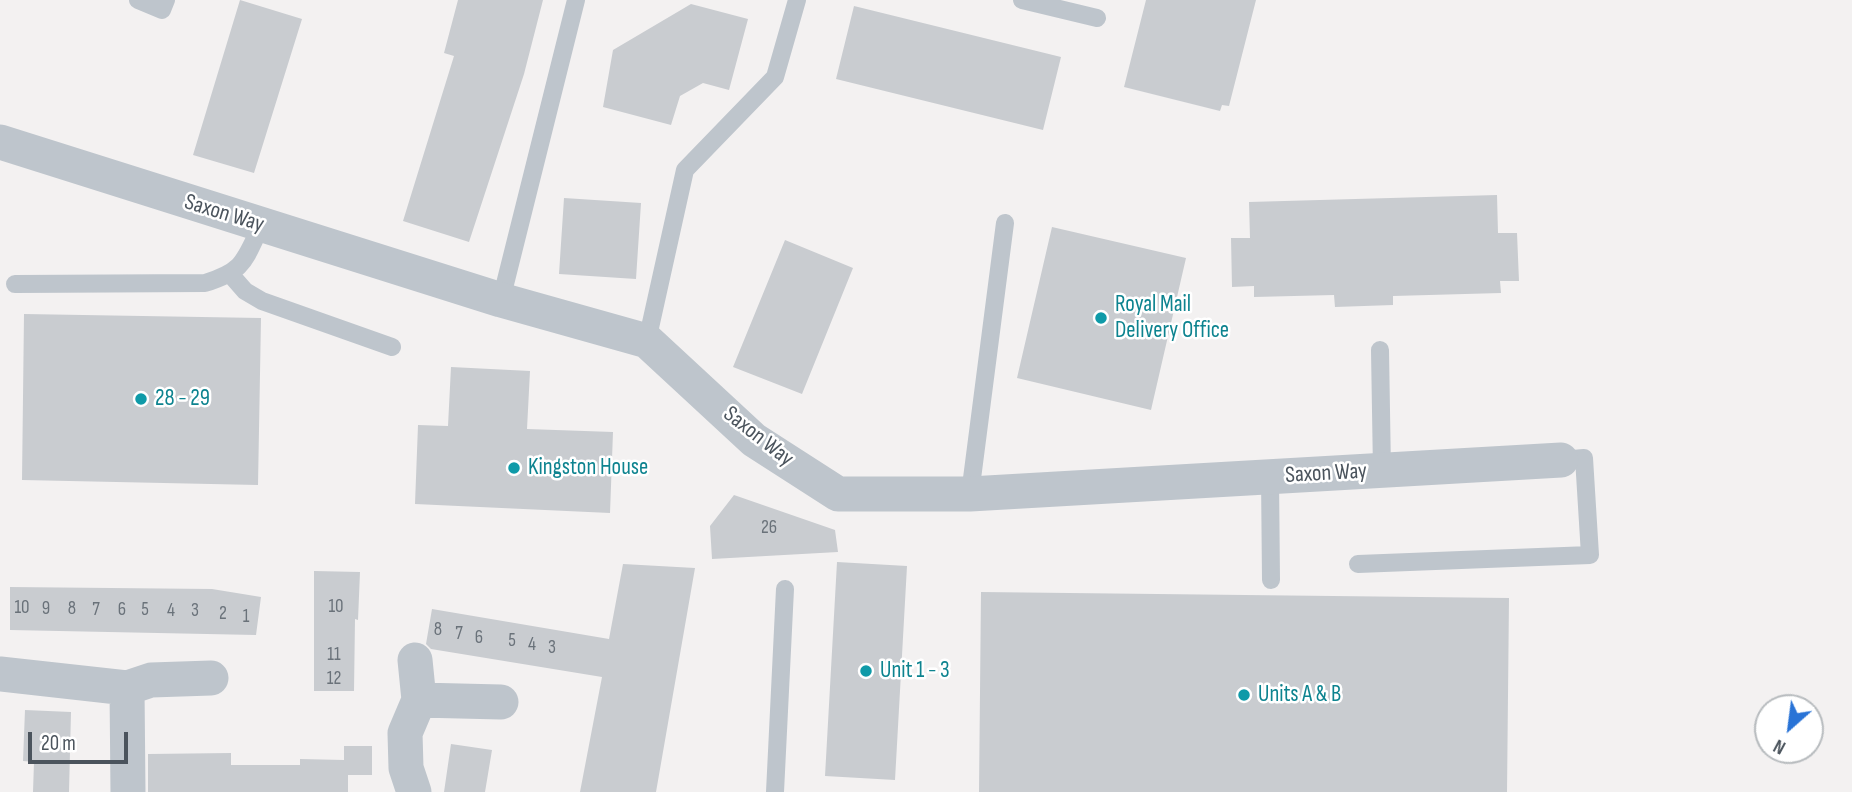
<!DOCTYPE html>
<style>
body{margin:0}
#map{position:relative;width:1852px;height:792px;overflow:hidden;background:#f3f1f1;font-family:"Sofia Sans Condensed",sans-serif}
canvas{display:block}
.north{position:absolute;left:1754px;top:694px;width:70px;height:70px;box-sizing:border-box;background:#fff;border:2px solid #b7bbbe;border-radius:50%;rotate:208deg;font-size:19px;font-weight:700;line-height:28px;text-align:center;color:#4b545d}
.north::after{content:'';display:block;margin:auto;width:24px;height:32px;background:#2973d6;clip-path:polygon(50% 0,100% 100%,50% 72%,0 100%)}
.scale{position:absolute;left:28px;top:732px;width:100px;height:32px;box-sizing:border-box;border:4px solid #4b545d;border-top:0;padding-left:9px;font-size:21px;line-height:24px;white-space:nowrap;color:#4b545d;-webkit-text-stroke:5px #fff;paint-order:stroke}
</style>
<div id="map">
<canvas width="1852" height="792"></canvas>
<div class="north">N</div>
<div class="scale">20 m</div>
</div>
<script>
const g = document.querySelector('canvas').getContext('2d');
g.lineJoin = 'round';
function fill(path, color) { g.fillStyle = color; g.fill(path, 'evenodd'); }
function strokePath(path, color, width, dash) { g.strokeStyle = color; g.lineWidth = width; g.lineCap = dash ? 'butt' : 'round'; g.setLineDash(dash || []); g.stroke(path); }
function write(font, color, halo, rows, align = 'center') {
  g.font = font + ' "Sofia Sans Condensed",sans-serif'; g.lineWidth = 5; g.setLineDash([]); g.textBaseline = 'middle'; g.strokeStyle = halo; g.fillStyle = color; for (const [text, x, y, turn = 0] of rows) {
    g.save(); g.translate(x, y); g.rotate((+turn || 0) * Math.PI / 180); g.textAlign = isNaN(turn) ? turn : align; if (halo) g.strokeText(text, 0, 0); g.fillText(text, 0, 0); g.restore();
  }
}
fill(new Path2D(`
 M 240,0 L 302,19 L 254,173 L 193,155 Z
 M 458,0 L 543,0 L 524,74 L 469,242 L 403,221 L 454,56 L 444,53 Z
 M 1146,0 L 1256,0 L 1229,106 L 1222,105 L 1220,111 L 1124,87 Z
 M 691,4 L 748,19 L 729,90 L 703,83 L 680,96 L 671,125 L 603,107 L 613,50 Z
 M 854,6 L 1061,57 L 1043,130 L 836,79 Z
 M 1497,195 L 1498,233 L 1517,233 L 1519,281 L 1500,281 L 1501,293 L 1393,296 L 1393,305 L 1335,307 L 1334,295 L 1254,297 L 1254,286 L 1232,287 L 1231,238 L 1250,238 L 1249,202 Z
 M 564,198 L 641,203 L 636,279 L 559,274 Z
 M 1052,227 L 1186,258 L 1151,410 L 1017,378 Z
 M 785,240 L 853,268 L 802,394 L 733,367 Z
 M 24,314 L 261,318 L 258,485 L 22,480 Z
 M 451,367 L 530,371 L 527,429 L 613,432 L 610,513 L 415,504 L 418,425 L 448,426 Z
 M 734,495 L 835,530 L 838,552 L 712,559 L 710,526 Z
 M 837,562 L 907,566 L 895,780 L 825,776 Z
 M 623,564 L 695,568 L 656,792 L 580,792 L 602,677 L 431,649 L 426,644 L 432,609 L 609,639 Z
 M 314,571 L 360,572 L 358,620 L 355,619 L 354,691 L 314,691 Z
 M 10,587 L 212,589 L 261,597 L 256,635 L 10,630 Z
 M 981,592 L 1509,598 L 1507,792 L 979,792 Z
 M 25,710 L 71,712 L 69,792 L 33,792 L 34,762 L 23,761 Z
 M 451,744 L 492,750 L 485,792 L 444,792 Z
 M 344,746 L 372,746 L 372,775 L 348,775 L 348,792 L 148,792 L 148,754 L 231,753 L 231,765 L 300,765 L 300,759 L 344,760 Z`), '#c9ccd0');
strokePath(new Path2D(`
 M 138,0 L 162,10 L 166,0
 M 1022,0 L 1097,18
 M 231,275 L 245,291 L 262,301 L 392,347
 M 15,284 L 205,283 C 244,271 244,261 261,226
 M 501,300 L 576,0
 M 647,341 L 685,170 L 775,77 L 797,0
 M 1380,350 L 1382,471
 M 1270,477 L 1271,580
 M 970,494 L 1005,223
 M 1358,564 L 1590,555 L 1584,458 L 1561,460
 M 775,792 L 785,589`), '#bec5cc', 18);
strokePath(new Path2D(`
 M 0,142 L 501,300 L 647,341 L 754,440 L 838,494 L 970,494 L 1561,460
 M 0,674 L 127,688 L 151,680 L 211,678
 M 127,688 L 128,792
 M 419,700 L 501,702
 M 414,792 L 406,768 L 405,733 L 419,700 L 415,660`), '#bec5cc', 35);
for (const [x, y, r, color] of [
 [1101,318,7,"#0f9aa8"],
 [141,399,7,"#0f9aa8"],
 [514,468,7,"#0f9aa8"],
 [866,671,7,"#0f9aa8"],
 [1244,695,7,"#0f9aa8"]
]) { const dot = new Path2D(); dot.arc(x, y, r, 0, 2 * Math.PI); g.fillStyle = color; g.fill(dot); strokePath(dot, '#fff', 2.5); }
write('19px', '#6a727a', null, [
 ["26",769,528],
 ["10",336,607],
 ["10",22,608],
 ["9",46,609],
 ["8",72,609],
 ["7",96,610],
 ["6",122,610],
 ["5",145,610],
 ["4",171,611],
 ["3",195,611],
 ["2",223,614],
 ["1",246,617],
 ["8",438,630],
 ["7",459,634],
 ["6",479,638],
 ["5",512,641],
 ["4",532,645],
 ["3",552,648],
 ["11",334,655],
 ["12",334,679]
]);
write('23px', '#4b545d', '#fff', [
 ["Saxon Way",224,214,17],
 ["Saxon Way",758,437,38],
 ["Saxon Way",1326,474,-3]
]);
write('23px', '#0d838f', '#fff', [
 ["Royal Mail",1115,305],
 ["Delivery Office",1115,331],
 ["28 - 29",155,399],
 ["Kingston House",528,468],
 ["Unit 1 - 3",880,671],
 ["Units A & B",1258,695]
], 'left');
</script>
